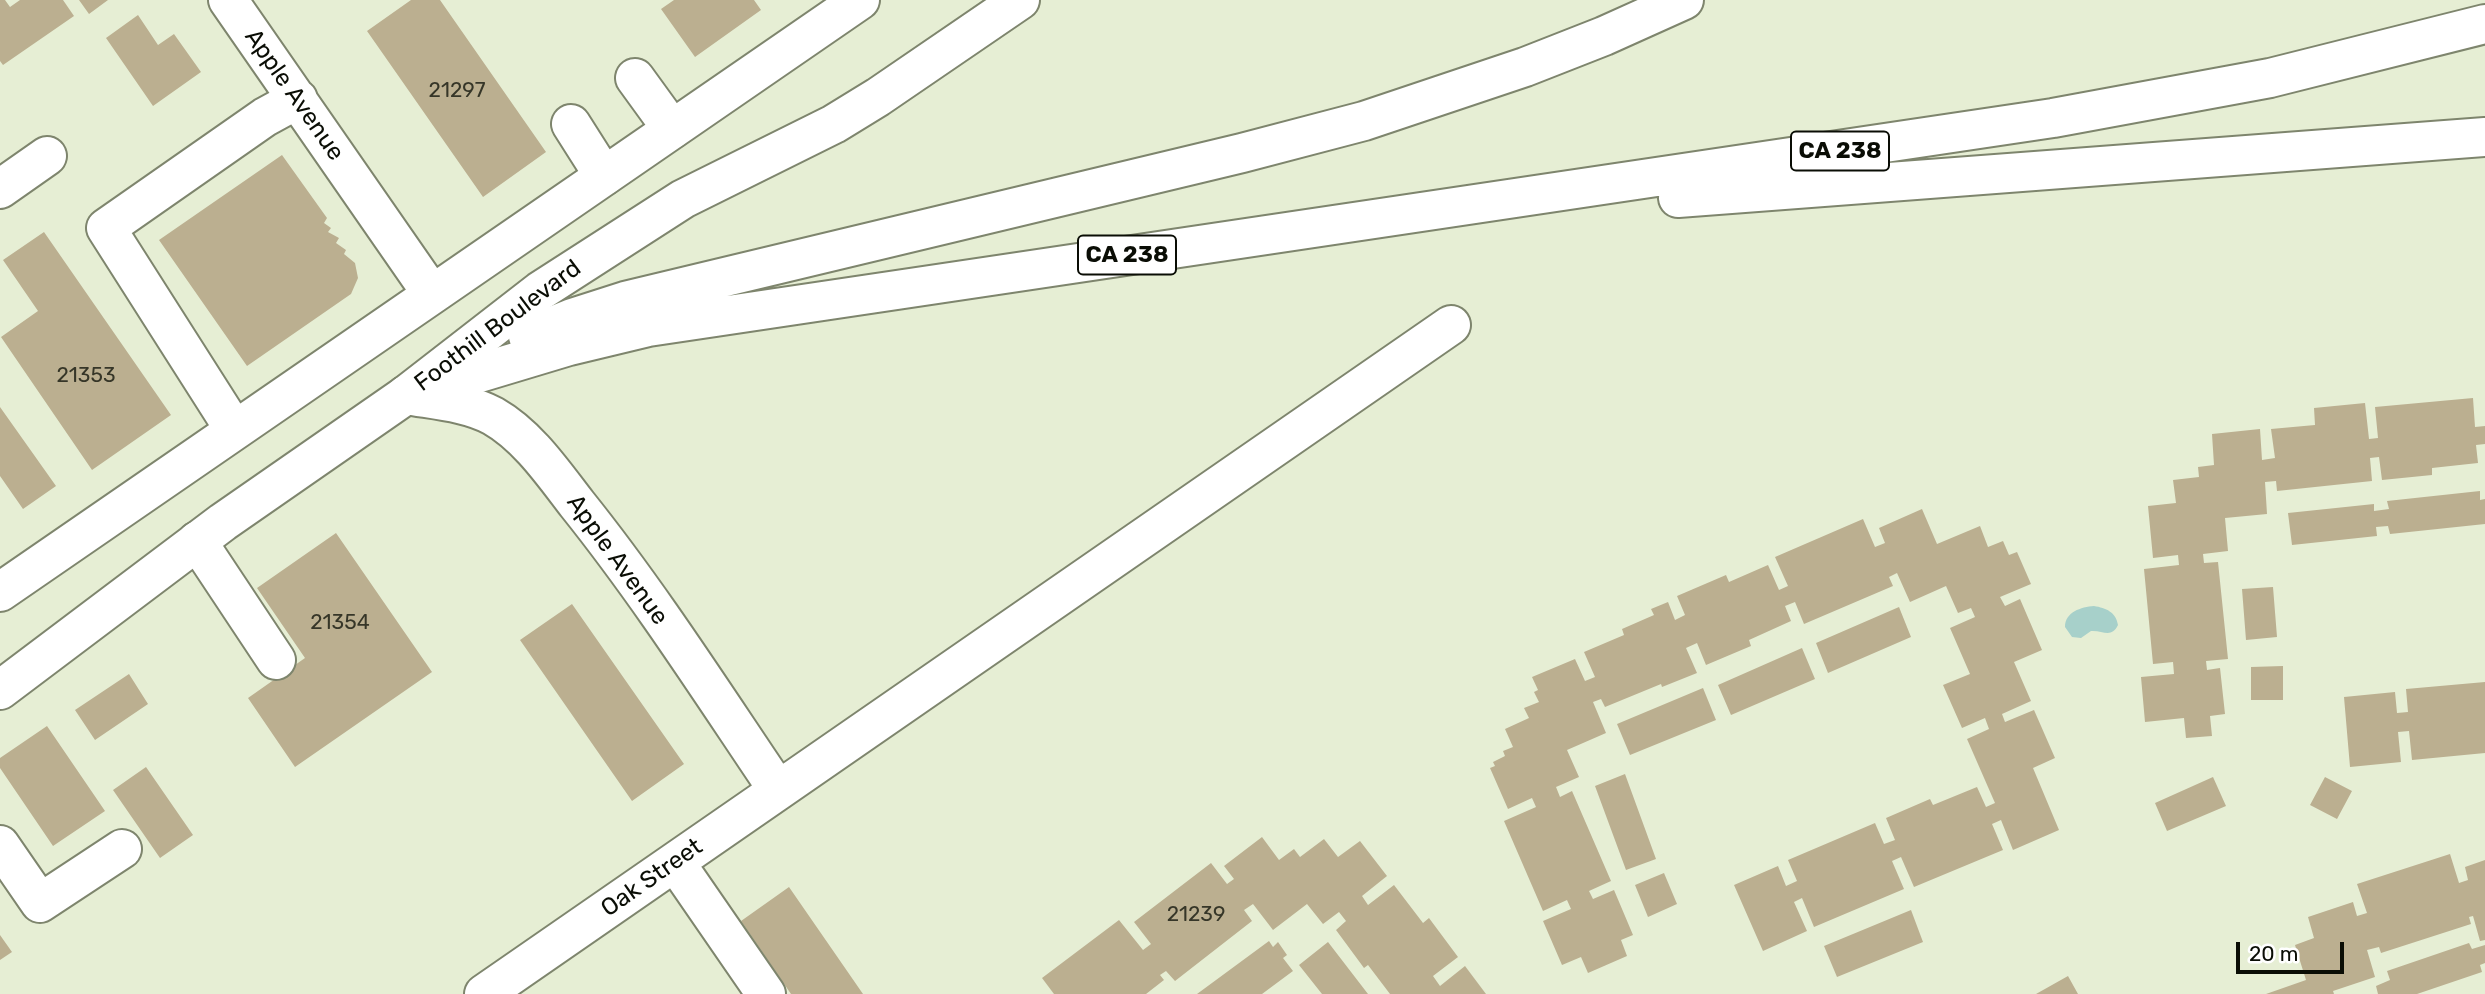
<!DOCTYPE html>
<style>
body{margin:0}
#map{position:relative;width:2485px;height:994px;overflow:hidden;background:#e6eed4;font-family:Rubik,sans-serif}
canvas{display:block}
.scale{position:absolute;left:2236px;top:942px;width:108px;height:32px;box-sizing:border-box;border:4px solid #0a0d05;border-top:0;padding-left:9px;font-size:21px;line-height:24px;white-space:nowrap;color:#0a0d05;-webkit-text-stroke:5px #fff;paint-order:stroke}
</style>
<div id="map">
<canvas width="2485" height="994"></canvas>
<div class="scale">20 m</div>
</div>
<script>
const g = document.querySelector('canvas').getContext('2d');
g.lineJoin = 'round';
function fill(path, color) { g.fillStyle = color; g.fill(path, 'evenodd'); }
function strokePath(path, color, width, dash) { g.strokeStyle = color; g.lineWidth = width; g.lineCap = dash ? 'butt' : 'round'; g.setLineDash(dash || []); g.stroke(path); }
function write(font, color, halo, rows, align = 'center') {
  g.font = font + ' Rubik,sans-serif'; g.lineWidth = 5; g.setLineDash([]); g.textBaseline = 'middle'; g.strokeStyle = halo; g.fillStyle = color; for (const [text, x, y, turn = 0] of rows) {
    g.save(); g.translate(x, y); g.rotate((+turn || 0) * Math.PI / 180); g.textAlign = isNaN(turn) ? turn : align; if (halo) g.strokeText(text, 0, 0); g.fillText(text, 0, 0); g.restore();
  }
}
fill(new Path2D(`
 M 2094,606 C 2106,608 2116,612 2118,625 C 2111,639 2103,630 2091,631 L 2081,638 L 2072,637 L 2065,627 C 2065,612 2081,607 2094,606 Z`), '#a7d0ca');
fill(new Path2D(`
 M 0,0 L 5,0 L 10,7 L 20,0 L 63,0 L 74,16 L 3,65 L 0,61 Z
 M 79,0 L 108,0 L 89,14 Z
 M 411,0 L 440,0 L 546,152 L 483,197 L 367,31 Z
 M 674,0 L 754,0 L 761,10 L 695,57 L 661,9 Z
 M 138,15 L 158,45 L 174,34 L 201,72 L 153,106 L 106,38 Z
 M 282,155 L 327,218 L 324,223 L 331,228 L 328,232 L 339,238 L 336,243 L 346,250 L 344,254 L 355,263 L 358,278 L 351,294 L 247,366 L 159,240 Z
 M 44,232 L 171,415 L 92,470 L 1,337 L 38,311 L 3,260 Z
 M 2473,398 L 2475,427 L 2485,426 L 2485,444 L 2476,445 L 2478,463 L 2432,468 L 2432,475 L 2382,480 L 2379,457 L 2370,458 L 2372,481 L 2277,491 L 2276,481 L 2265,482 L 2267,514 L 2225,518 L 2228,551 L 2203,554 L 2204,563 L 2218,562 L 2228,659 L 2206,661 L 2207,670 L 2220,668 L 2225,714 L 2210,716 L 2212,736 L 2186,738 L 2184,718 L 2145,722 L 2141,677 L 2174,674 L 2173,662 L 2153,664 L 2144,569 L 2179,565 L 2178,555 L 2153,558 L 2148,506 L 2176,503 L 2173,480 L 2199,477 L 2198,467 L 2214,465 L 2212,434 L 2260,429 L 2262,460 L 2275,458 L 2271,429 L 2315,425 L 2314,408 L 2365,403 L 2369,439 L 2378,438 L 2375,407 Z
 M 0,407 L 56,486 L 23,509 L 0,476 Z
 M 2480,491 L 2480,500 L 2485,499 L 2485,524 L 2390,534 L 2388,526 L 2376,527 L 2377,536 L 2292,545 L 2288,513 L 2374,504 L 2374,511 L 2389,509 L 2387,501 Z
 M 1922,509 L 1937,544 L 1980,526 L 1988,547 L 2003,541 L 2009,555 L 2017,552 L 2031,584 L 2000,597 L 2005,606 L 2020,599 L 2042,650 L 2014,662 L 2031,701 L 2002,714 L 2005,722 L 2034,710 L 2055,758 L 2033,768 L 2059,830 L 2013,850 L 2001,820 L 1992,824 L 2003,850 L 1914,887 L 1901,857 L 1892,861 L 1904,889 L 1814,927 L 1802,898 L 1794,902 L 1807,931 L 1763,951 L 1734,885 L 1778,866 L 1786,886 L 1797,881 L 1788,860 L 1875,823 L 1884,844 L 1895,840 L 1886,818 L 1930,799 L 1933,805 L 1977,787 L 1986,807 L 1995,803 L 1967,739 L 1989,729 L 1985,718 L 1962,728 L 1943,685 L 1970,674 L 1950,628 L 1975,617 L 1971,608 L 1958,613 L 1946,586 L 1910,602 L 1897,573 L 1889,577 L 1893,586 L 1804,624 L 1795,602 L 1785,606 L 1791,621 L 1749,640 L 1751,646 L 1706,665 L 1697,643 L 1686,648 L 1697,673 L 1662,687 L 1661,684 L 1605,707 L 1601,699 L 1593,702 L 1606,733 L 1567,750 L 1579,777 L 1556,787 L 1560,797 L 1572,791 L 1611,881 L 1589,891 L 1593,899 L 1614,890 L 1633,935 L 1621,940 L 1627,956 L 1588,973 L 1581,957 L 1562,965 L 1543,921 L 1571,909 L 1567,900 L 1543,911 L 1504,821 L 1536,807 L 1532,798 L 1508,809 L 1490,768 L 1495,766 L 1493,762 L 1505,756 L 1503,751 L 1513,747 L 1505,729 L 1529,718 L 1524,708 L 1539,702 L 1534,692 L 1538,690 L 1532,677 L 1575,659 L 1585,681 L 1595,677 L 1584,652 L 1624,635 L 1622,629 L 1654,615 L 1651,609 L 1668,602 L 1675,620 L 1685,615 L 1677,596 L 1726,575 L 1729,582 L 1768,565 L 1779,590 L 1788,586 L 1775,557 L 1863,519 L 1875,547 L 1885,543 L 1879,528 Z
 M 336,533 L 432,672 L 295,767 L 248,698 L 305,658 L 257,588 Z
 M 2273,587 L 2277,637 L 2246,640 L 2242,589 Z
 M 572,604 L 684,764 L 632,801 L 520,640 Z
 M 1899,607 L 1911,637 L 1828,673 L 1816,643 Z
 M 1802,648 L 1815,679 L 1731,715 L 1718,685 Z
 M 2283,666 L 2283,700 L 2251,700 L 2251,667 Z
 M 129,674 L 148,704 L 95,740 L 75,710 Z
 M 2485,682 L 2485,753 L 2412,760 L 2409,731 L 2398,732 L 2401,762 L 2350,767 L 2344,697 L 2395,692 L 2397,713 L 2408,712 L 2406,689 Z
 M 1703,688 L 1716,720 L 1630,755 L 1617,724 Z
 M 47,726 L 105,811 L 53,846 L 0,768 L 0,758 Z
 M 146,767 L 193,835 L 160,858 L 113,790 Z
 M 1625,774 L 1656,859 L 1626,870 L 1595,786 Z
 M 2213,777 L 2226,806 L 2167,831 L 2155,803 Z
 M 2325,777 L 2352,791 L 2337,819 L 2310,805 Z
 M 1262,837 L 1279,860 L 1294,849 L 1300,857 L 1324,839 L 1338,857 L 1360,841 L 1387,876 L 1362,896 L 1368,905 L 1394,885 L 1423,923 L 1429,918 L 1458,957 L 1433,976 L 1440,986 L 1465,966 L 1486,994 L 1390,994 L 1368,965 L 1364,968 L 1336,930 L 1346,921 L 1339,912 L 1323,924 L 1307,904 L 1273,930 L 1253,904 L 1244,910 L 1252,921 L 1175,981 L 1166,971 L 1160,975 L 1164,980 L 1146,994 L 1054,994 L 1042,978 L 1119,920 L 1143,950 L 1151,944 L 1134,922 L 1211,863 L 1227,884 L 1234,879 L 1224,866 Z
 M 2450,854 L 2459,883 L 2468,880 L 2465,867 L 2485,860 L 2485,940 L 2480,941 L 2473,916 L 2469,917 L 2471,924 L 2381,953 L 2379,947 L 2367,950 L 2375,977 L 2333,991 L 2334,994 L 2266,994 L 2306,980 L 2295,945 L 2314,938 L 2308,917 L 2353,902 L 2357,916 L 2367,913 L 2357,884 Z
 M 1664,873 L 1677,904 L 1648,917 L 1635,885 Z
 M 789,887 L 863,994 L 791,994 L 741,921 Z
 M 1911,910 L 1923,942 L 1837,977 L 1824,946 Z
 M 0,935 L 12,952 L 0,960 Z
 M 1269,941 L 1273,947 L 1278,942 L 1287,955 L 1283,958 L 1293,971 L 1262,994 L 1197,994 Z
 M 1328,942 L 1368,994 L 1322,994 L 1299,965 Z
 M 2469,943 L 2472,949 L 2485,945 L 2485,963 L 2480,965 L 2482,972 L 2417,994 L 2378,994 L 2376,986 L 2390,980 L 2387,971 Z
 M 2068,976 L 2078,994 L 2036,994 Z`), '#bbaf90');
const minor = new Path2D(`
 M 228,0 L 432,294
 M 635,78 L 672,129
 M 571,124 L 604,176
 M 0,189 L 47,156
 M 406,395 C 434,400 467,402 493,416 C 528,436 553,473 577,504 C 650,595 713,694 778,790
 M 234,429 L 106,228 L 265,117 L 298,99
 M 197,541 L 276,660
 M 0,845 L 40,903 L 122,849
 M 675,862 L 766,994
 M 484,994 L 1451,325`);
const major = new Path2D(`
 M 0,592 L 860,0
 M 0,690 L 223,522 L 406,395 L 540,291 L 683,199 L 834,124 L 878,97 L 1020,0`);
const highway = new Path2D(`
 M 1678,198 L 2485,137
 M 528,336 L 572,318 L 625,301 L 1242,153 L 1364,121 L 1525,67 L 1604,36 L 1684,0
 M 406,395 L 569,346 L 648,327 L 2053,118 L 2270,78 L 2485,24`);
strokePath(minor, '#7e856d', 42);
strokePath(major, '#7e856d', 42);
strokePath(highway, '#7e856d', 42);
strokePath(minor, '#fff', 38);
strokePath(major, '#fff', 38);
strokePath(highway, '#fff', 38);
write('21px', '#363628', null, [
 ["21297",457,91],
 ["21353",86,376],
 ["21354",340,623],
 ["21239",1196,915]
]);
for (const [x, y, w] of [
 [1840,151,98],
 [1127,255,98]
]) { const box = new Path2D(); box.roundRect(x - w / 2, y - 19.5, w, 39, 5); g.fillStyle = '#fff'; g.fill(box); strokePath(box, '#0a0d05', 2); }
write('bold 23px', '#0a0d05', null, [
 ["CA 238",1840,151],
 ["CA 238",1127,255]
]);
write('24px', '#0a0d05', '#fff', [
 ["Apple Avenue",294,95,55],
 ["Foothill Boulevard",498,326,-37],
 ["Apple Avenue",617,560,54],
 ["Oak Street",652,878,-35]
]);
</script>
